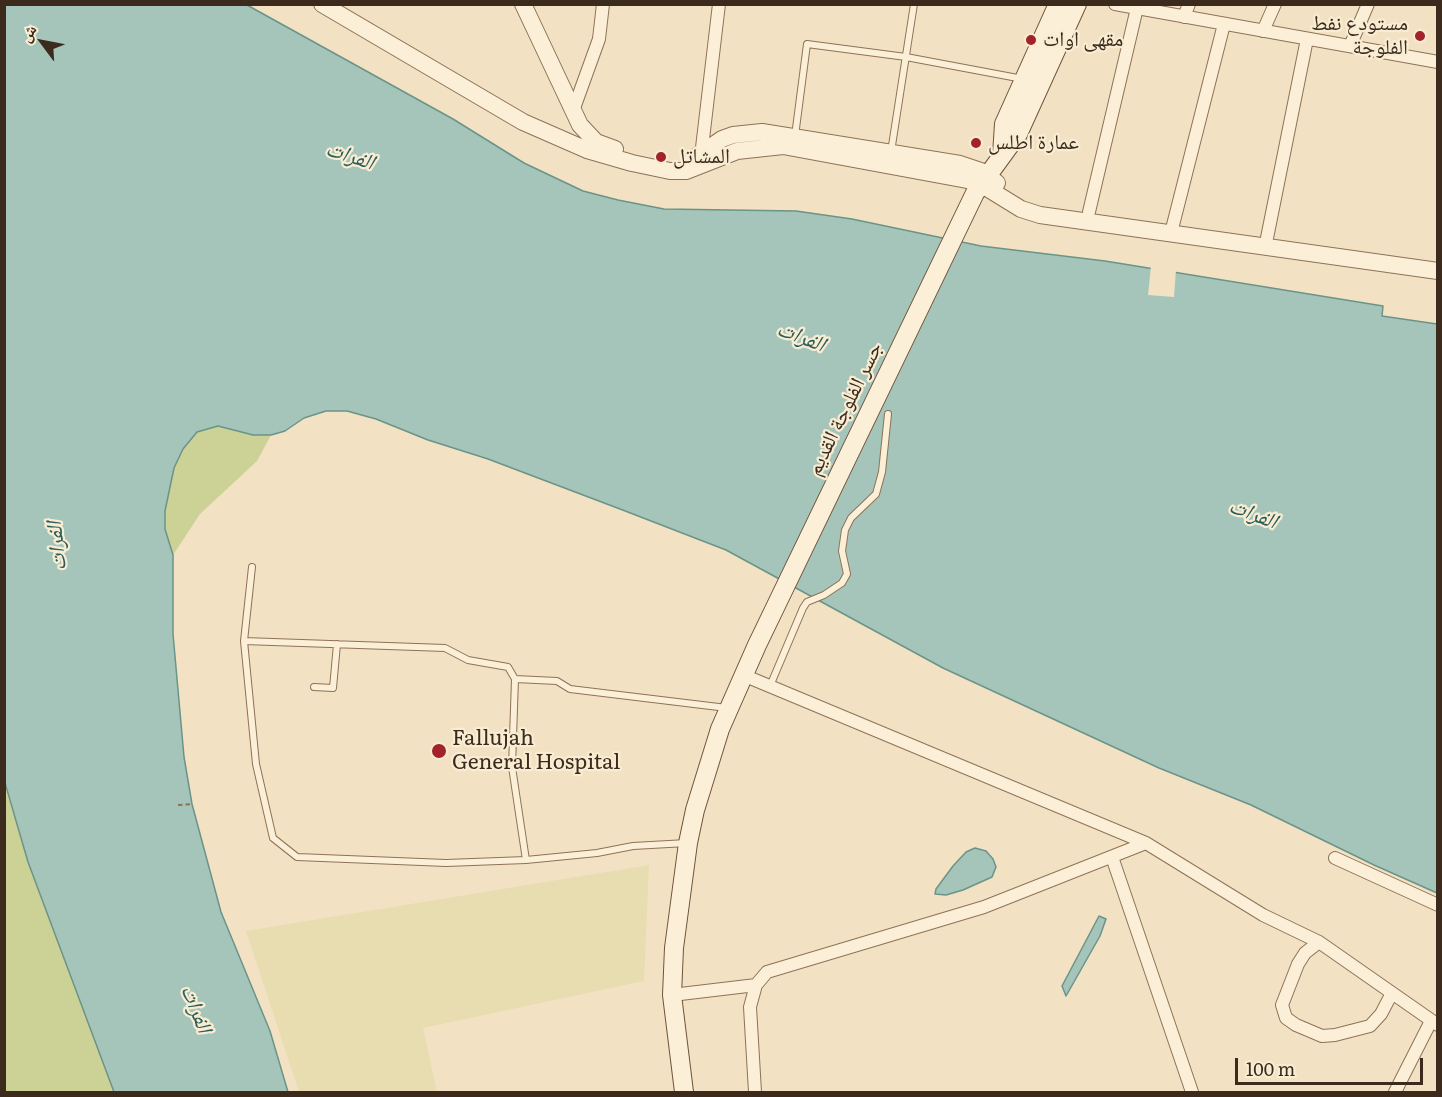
<!DOCTYPE html>
<meta charset="utf-8">
<style>
body{margin:0}
#map{position:relative;width:1442px;height:1097px;overflow:hidden;background:#f2e2c3;font-family:Literata,"Noto Naskh Arabic",serif}
canvas{display:block}
.frame{position:absolute;inset:0;border:6px solid #3c2b1d;pointer-events:none}
.north{position:absolute;left:12px;top:12px;width:60px;height:60px;-webkit-text-stroke:4px #f8ecd3;paint-order:stroke;rotate:302deg;font-size:16px;font-weight:700;line-height:24px;text-align:center;color:#3c2b1d}
.north::after{content:'';display:block;margin:auto;width:21px;height:27px;background:#3c2b1d;clip-path:polygon(50% 0,100% 100%,50% 72%,0 100%)}
.scale{position:absolute;left:1235px;top:1058px;width:188px;height:27px;box-sizing:border-box;border:3px solid #3c2b1d;border-top:0;padding-left:8px;font-size:18px;line-height:21px;white-space:nowrap;color:#3c2b1d;-webkit-text-stroke:4px #f8ecd3;paint-order:stroke}
</style>
<div id="map">
<canvas width="1442" height="1097"></canvas>
<div class="frame"></div>
<div class="north">ش</div>
<div class="scale">100 m</div>
</div>
<script>
const context = document.querySelector('canvas').getContext('2d');
context.lineJoin = 'round';
function fillPath(path, color) {
  context.fillStyle = color;
  context.fill(path, 'evenodd');
}
function shape(rows) {
  const path = new Path2D();
  for (const r of rows) {
    path.moveTo(r[0], r[1]);
    for (let i = 2; i < r.length; i += 2) path.lineTo(r[i], r[i + 1]);
  }
  return path;
}
function trace(path, color, width, dash) {
  context.strokeStyle = color;
  context.lineWidth = width;
  context.lineCap = dash ? 'butt' : 'round';
  context.setLineDash(dash || []);
  context.stroke(path);
}
function write(font, color, halo, rows, align = 'center') {
  context.font = font + ' Literata,"Noto Naskh Arabic",serif';
  context.lineWidth = 4.5;
  context.setLineDash([]);
  context.textBaseline = 'middle';
  context.strokeStyle = halo;
  context.fillStyle = color;
  for (const [text, x, y, turn = 0] of rows) {
    context.save();
    context.translate(x, y);
    context.rotate((+turn || 0) * Math.PI / 180);
    context.textAlign = isNaN(turn) ? turn : align;
    if (halo) context.strokeText(text, 0, 0);
    context.fillText(text, 0, 0);
    context.restore();
  }
}
fillPath(shape([
 [649,865,644,981,423,1028,437,1092,299,1092,246,931]
]), '#e8ddb0');
fillPath(shape([
 [218,426,253,435,271,435,257,461,200,514,173,555,165,529,165,511,174,468,183,449,197,432],
 [4,783,28,862,114,1092,5,1092]
]), '#ccd196');
const water = shape([
 [4,5,247,5,453,119,524,163,583,191,618,200,664,209,796,211,852,219,981,246,1105,261,1383,306,1382,316,1437,324,1437,893,1374,865,1251,805,1159,768,943,668,726,550,620,509,488,459,428,440,376,419,347,411,326,411,304,418,285,431,271,435,253,435,218,426,197,432,183,449,174,468,165,511,165,529,173,555,173,634,184,757,192,804,221,912,270,1031,288,1092,114,1092,28,862,5,783,4,5],
 [975,848,986,851,993,859,996,867,992,877,963,890,946,895,935,894,936,889,953,866,966,852,975,848],
 [1099,916,1106,919,1100,936,1066,996,1062,986,1099,916]
]);
fillPath(water, '#a5c4ba');
trace(water, '#6b9488', 1.5);
fillPath(shape([
 [1151,266,1176,270,1174,297,1148,295]
]), '#f2e2c3');
const service = shape([
 [795,136,807,44,906,57,1023,79],
 [891,152,914,4],
 [252,567,244,641,256,764,273,838,297,857,446,863,526,860,597,853,633,846,687,843],
 [244,641,445,648,468,660,508,667,515,679,512,767,526,860],
 [515,679,557,681,570,689,727,708],
 [770,686,803,608,807,602,824,595,842,583,847,574,842,551,845,530,851,518,876,494,882,472,888,414],
 [314,687,333,688,337,644]
]);
const minor = shape([
 [1115,4,1438,62],
 [1184,17,1189,4],
 [1263,31,1275,4],
 [1350,46,1368,4],
 [573,111,599,39,603,4],
 [701,156,719,4],
 [1089,212,1137,8],
 [1173,225,1224,24],
 [1267,238,1307,39],
 [743,675,1146,843,1263,915,1319,942,1438,1025],
 [1112,857,1192,1092],
 [1335,858,1438,905],
 [1319,942,1305,953,1298,964,1282,1005,1286,1018,1296,1025,1322,1036,1335,1035,1370,1026,1381,1014,1392,993],
 [672,995,756,985],
 [755,1092,750,1007,756,985,767,972,984,907,1146,843],
 [1395,1092,1431,1021]
]);
const tertiary = shape([
 [322,4,523,122,587,150,632,163,670,171,686,171,737,151,783,146,967,180,982,185,1021,209,1040,215,1438,271],
 [523,4,580,125,596,142,615,149],
 [693,159,722,139,733,135,762,132,960,164,981,171,997,183]
]);
const secondary = shape([
 [1002,155,1004,124,1058,4],
 [684,1092,672,995,674,948,688,843,695,810,720,729,757,645,975,193,1018,134,1077,4]
]);
trace(service, '#8e7258', 8);
trace(minor, '#8e7258', 14);
trace(tertiary, '#8e7258', 18);
trace(secondary, '#70533b', 20);
trace(shape([
 [178,805,192,804]
]), '#8e7258', 2, [4.5, 3]);
trace(service, '#fbefd7', 6);
trace(minor, '#fbefd7', 12);
trace(tertiary, '#fbefd7', 16);
trace(secondary, '#fbefd7', 18);
for (const [x, y, r, color] of [
 [1420,36,6,"#a22329"],
 [1031,40,6,"#a22329"],
 [976,143,6,"#a22329"],
 [661,157,6,"#a22329"],
 [439,751,8,"#a22329"]
]) {
  const dot = new Path2D();
  dot.arc(x, y, r, 0, 2 * Math.PI);
  context.fillStyle = color;
  context.fill(dot);
  trace(dot, '#f8ecd3', 2);
}
write('21px', '#3c2b1d', '#f8ecd3', [
 ["مستودع نفط",1408,24,"right"],
 ["الفلوجة",1408,48,"right"],
 ["مقهى اوات",1043,40],
 ["عمارة اطلس",988,143],
 ["المشاتل",673,157],
 ["Fallujah",452,739],
 ["General Hospital",452,763]
], 'left');
write('21px', '#3c2b1d', '#f8ecd3', [
 ["جسر الفلوجة القديم",845,409,-64]
]);
write('italic 22px', '#2b5d58', '#f8ecd3', [
 ["الفرات",350,156,18],
 ["الفرات",801,337,21],
 ["الفرات",1253,514,21],
 ["الفرات",57,546,-96],
 ["الفرات",196,1009,68]
]);
</script>
